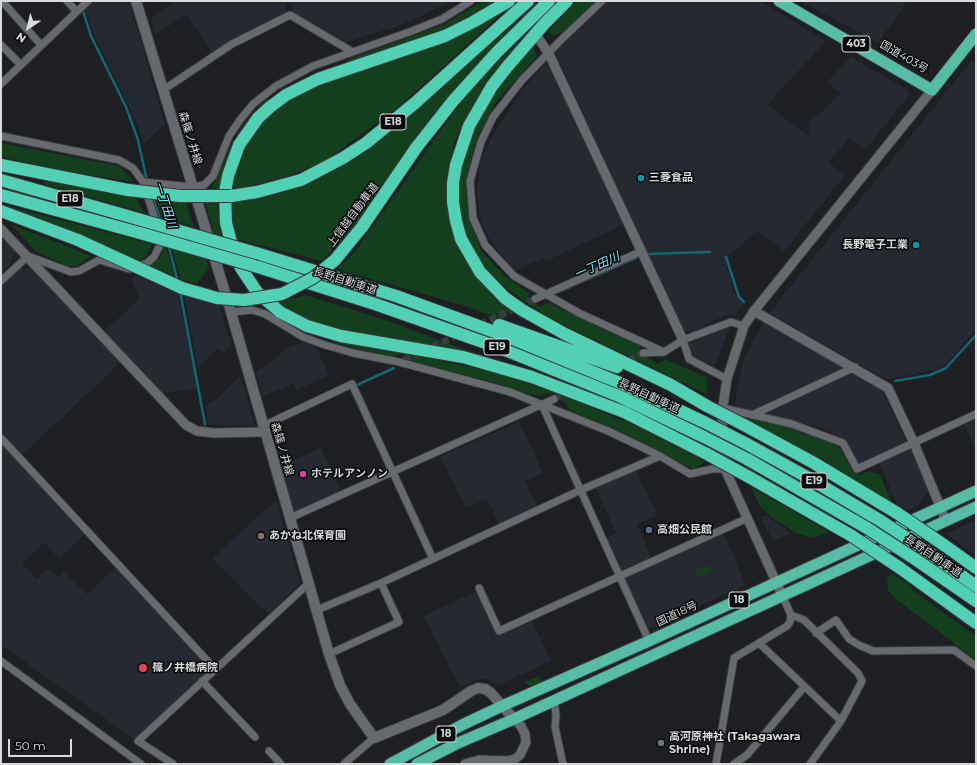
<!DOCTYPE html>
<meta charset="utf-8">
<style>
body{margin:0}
#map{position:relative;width:977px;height:765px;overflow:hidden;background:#1d1f23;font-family:Montserrat,sans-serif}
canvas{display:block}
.frame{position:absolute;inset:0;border:2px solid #d8dadc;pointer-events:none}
.north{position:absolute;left:8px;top:8px;width:40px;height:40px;-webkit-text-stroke:3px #08090b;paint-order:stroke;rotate:215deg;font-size:11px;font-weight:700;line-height:16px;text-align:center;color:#d8dadc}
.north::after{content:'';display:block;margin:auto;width:14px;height:18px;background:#d8dadc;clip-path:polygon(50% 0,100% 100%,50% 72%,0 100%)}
.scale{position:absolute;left:8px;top:739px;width:64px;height:18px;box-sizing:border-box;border:2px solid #d8dadc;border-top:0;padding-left:5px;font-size:12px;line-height:14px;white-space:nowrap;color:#d8dadc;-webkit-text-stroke:3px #08090b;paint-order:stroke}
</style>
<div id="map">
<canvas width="977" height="765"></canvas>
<div class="frame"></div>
<div class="north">N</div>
<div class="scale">50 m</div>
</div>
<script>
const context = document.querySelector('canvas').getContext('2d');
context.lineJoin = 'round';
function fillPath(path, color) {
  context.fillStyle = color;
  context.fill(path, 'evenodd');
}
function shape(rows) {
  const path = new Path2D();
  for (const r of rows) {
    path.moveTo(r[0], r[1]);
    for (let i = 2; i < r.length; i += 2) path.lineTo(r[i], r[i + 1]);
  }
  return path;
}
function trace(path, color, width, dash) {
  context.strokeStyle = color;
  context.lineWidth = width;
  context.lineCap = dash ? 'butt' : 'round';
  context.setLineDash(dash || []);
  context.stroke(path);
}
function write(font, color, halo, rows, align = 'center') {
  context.font = font + ' Montserrat,"Noto Sans JP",sans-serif';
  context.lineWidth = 3;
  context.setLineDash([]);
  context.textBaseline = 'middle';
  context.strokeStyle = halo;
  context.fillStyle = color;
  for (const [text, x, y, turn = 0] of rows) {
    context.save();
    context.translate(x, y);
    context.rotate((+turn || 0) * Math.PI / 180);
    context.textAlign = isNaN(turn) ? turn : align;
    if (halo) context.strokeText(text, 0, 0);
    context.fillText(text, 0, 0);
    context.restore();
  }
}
fillPath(shape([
 [94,1,129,1,165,124,144,144,137,124,91,28,86,9],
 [172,1,285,1,287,12,211,52,197,28,195,29,186,15,156,34,151,18,173,4],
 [291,1,453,1,401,25,346,42,293,12],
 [606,1,760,1,826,41,767,105,811,138,808,121,823,111,841,93,827,82,851,57,908,90,909,95,865,150,849,137,829,163,845,175,784,251,757,231,725,259,734,292,744,304,734,316,728,314,689,333,682,329,556,54,566,39],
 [800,1,907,1,878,43],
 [971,61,976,64,976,330,946,364,938,369,887,380,769,313],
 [549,64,624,224,546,261,543,258,514,272,490,240,483,227,477,196,480,161,494,133,522,90,544,65],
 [1,236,15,251,10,264,1,274],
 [32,268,121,362,18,459,86,533,59,559,44,542,22,563,37,579,49,568,59,578,64,572,87,594,116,567,206,664,208,672,134,739,1,645,1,285,18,270],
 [137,275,178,293,197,388,162,393,105,331,139,299,131,279],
 [184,295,219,305,231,346,224,353,218,348,198,369],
 [764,323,881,389,906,442,859,464,847,442,823,428,766,414,734,408,742,364,754,339],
 [729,328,715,367,692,358,687,344],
 [304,342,316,347,329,375,297,390,293,383,263,397,256,372,288,348],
 [240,375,255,426,208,425,206,405,216,400],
 [976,418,976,451,964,424],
 [519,422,543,473,525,481,538,509,500,526,487,499,465,508,441,456],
 [321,448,342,491,295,513,291,510,278,467],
 [911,448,928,491,919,505,909,510,897,505,879,462],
 [636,470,657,515,637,524,652,558,621,573,606,538,616,533,595,487],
 [276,500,300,583,268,614,213,558],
 [767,516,791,533,773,542,761,517],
 [976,520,976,556,946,534],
 [722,531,746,585,648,629,644,626,624,578],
 [477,591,498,634,532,620,551,661,498,685,486,679,479,679,460,687,424,616]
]), '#242932');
fillPath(shape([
 [483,1,496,1,492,5,434,34,346,63,347,60,443,25],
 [577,1,597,1,563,32,553,35,548,32],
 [531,6,469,74,426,127,355,227,324,259,321,261,236,239,229,202,268,196,312,181,357,156,421,106],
 [508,8,395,110,325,161,291,175,248,187,230,188,245,143,263,120,285,102,320,84,412,54,479,25],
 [517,43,519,44,476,100,460,129,454,144,446,181,451,226,458,245,474,272,511,306,504,320,458,304,337,269,354,253,470,90],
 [533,47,537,56,496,102,478,136,465,181,468,212,481,251,507,278,529,293,529,298,540,307,548,303,639,345,645,356,658,364,665,359,706,377,708,395,548,317,506,288,487,269,469,243,462,225,459,208,458,193,463,158,470,136,481,115,497,89],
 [266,99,268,100,244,127,232,147,227,160,220,188,211,189,231,144,249,117],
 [1,143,119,166,134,182,63,171,1,157],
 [45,180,135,197,145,213,44,184],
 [156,199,186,201,194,227,162,218],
 [205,202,217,202,221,235,214,233],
 [7,206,152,244,149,251,141,261,6,209],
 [11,224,91,256,77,266,68,266,37,252],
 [164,247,166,248,175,276,149,266,160,258],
 [172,249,206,259,209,268,197,284,181,279],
 [306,295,391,322,481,356,403,340,331,328,290,312,278,303],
 [332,342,371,346,502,374,574,400,640,428,705,462,693,469,608,426,569,410,566,403,552,393,536,396,500,384,416,363,403,354,390,357],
 [742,417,797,429,802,434,818,436,840,448,848,464,860,475,869,471,880,475,892,503,825,461],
 [751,487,829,532,814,538,795,533,770,516,760,506],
 [709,565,712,572,698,577,695,571],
 [891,573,911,586,912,590,976,636,976,660,896,599,888,590,887,580],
 [539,676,542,683,532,687,524,682]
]), '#143f1c');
trace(shape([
 [80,1,91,36,126,107,138,140,147,181],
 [153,197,161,222],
 [168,244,178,282],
 [648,254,710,252],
 [726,257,739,297,744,302],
 [563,290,638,257],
 [180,291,205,424],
 [895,381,930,375,946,368,976,335],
 [357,385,394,368]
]), '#156671', 2.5);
trace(shape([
 [404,360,535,299],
 [554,399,643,353]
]), '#393b3f', 7, [7, 3.5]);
trace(shape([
 [515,1,539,38]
]), '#393b3f', 9, [9, 4.5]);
const minor = shape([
 [2,1,41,45],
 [67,1,76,11],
 [602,1,563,38,522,80,493,117,481,142,470,181,473,218,485,245,514,276,579,313,664,352],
 [1,45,21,65],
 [1,84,88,1],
 [163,90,232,44,290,15,351,51],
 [1,136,119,160,133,168,143,182,192,187,204,185,213,176,229,136,240,120,253,104,276,86,313,66,412,31,442,19,471,1],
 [146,191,157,226],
 [1,281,28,256,71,272,79,271,99,260,129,269,147,263,154,257,161,243,159,236],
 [535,299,642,251],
 [231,312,252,310,265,314,303,337,325,345,353,353,399,362,510,392,608,431,660,456,690,474,712,469,725,469],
 [683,340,731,322,744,326],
 [643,353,664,352,683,340,689,359,727,379],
 [542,405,649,641],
 [723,408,792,424,843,443,857,469,976,414],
 [752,415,855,367],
 [263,426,352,384,433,559],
 [1,438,215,669],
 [290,518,554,399],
 [479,588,499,631,748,518],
 [317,610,381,583,583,489,660,456],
 [791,615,804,620,858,673,862,681,841,721],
 [816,633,836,620,849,639,859,645,873,651,954,650,976,666],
 [759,643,841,721,810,764],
 [329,654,399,622,381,583],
 [1,661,141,764],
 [202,681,255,737],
 [554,700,556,715,555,727,563,764],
 [269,751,281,764],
 [173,764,138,741,309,583],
 [344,764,374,738],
 [716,764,734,658,787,626,790,622,791,615,782,595],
 [734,764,747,755,804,687]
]);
const tertiary = shape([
 [539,39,549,54,683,340],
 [1,229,186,425,197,431,213,433,264,432],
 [754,311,888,388,914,443,946,521],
 [782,595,725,469,723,455,722,412,727,379,744,326,754,311,932,90],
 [465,764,479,760,507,761,515,759,520,755,526,742,525,734,521,726,514,719]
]);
const secondary = shape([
 [136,1,231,312,329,654,340,685,350,704,374,738,443,710,471,691,478,688,485,689,491,693,514,719]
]);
const trunk = shape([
 [779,1,932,90,976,34],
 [390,764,462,725,502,706,649,641,976,491],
 [417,764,456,744,514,719,976,507]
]);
const motorway = shape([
 [509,1,473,22,445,36,318,79,286,95,270,107,258,118,239,145,228,176,225,192,226,223,234,253,241,268,257,292,280,312,307,326,341,336,463,357,532,377,624,412,707,454],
 [567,1,544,24,507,67,492,86,469,126,456,165,453,183,453,202,456,221,461,239,480,272,505,298,522,310,565,334,671,385,707,406],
 [1,165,128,190],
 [1,180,138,219],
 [1,195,140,233],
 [231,196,257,192,301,180,343,158,366,143,415,103,528,1],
 [1,211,78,240],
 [362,227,416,148,453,101,497,52,549,1],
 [256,253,396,296,503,335,625,385,704,422],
 [258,267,375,304,500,348,621,397,704,437],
 [499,325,617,367],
 [744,425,814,463,897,513],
 [745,443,807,477,881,521],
 [747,459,867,528],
 [749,477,852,536],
 [944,545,976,568],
 [928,552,976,586],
 [915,559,976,601],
 [900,568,976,623]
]);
trace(minor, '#3a3b3f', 9);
trace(tertiary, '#3a3b3f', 11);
trace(secondary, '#3a3b3f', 12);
trace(trunk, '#3a3b3f', 13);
trace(motorway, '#3a3b3f', 14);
trace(minor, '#66696d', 7);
trace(tertiary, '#66696d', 9);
trace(secondary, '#66696d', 10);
trace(trunk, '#56bca6', 11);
trace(motorway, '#52d0b4', 12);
const motorwayBridge = shape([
 [128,190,180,196,231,196],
 [138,219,256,253],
 [140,233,258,267],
 [78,240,182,288,217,298,244,300,282,294,313,278,335,260,362,227],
 [707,406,744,425],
 [704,422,745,443],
 [704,437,747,459],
 [707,454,749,477],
 [897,513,944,545],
 [881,521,928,552],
 [867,528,915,559],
 [852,536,900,568]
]);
trace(motorwayBridge, '#3a3b3f', 14, []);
trace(motorwayBridge, '#52d0b4', 12);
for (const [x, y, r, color] of [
 [641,178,4,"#0f9aa8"],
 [916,245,4,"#0f9aa8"],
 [303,474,4,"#d1479c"],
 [649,530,4,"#5c6f8a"],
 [261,536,4,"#8d6e63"],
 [143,668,5,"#e0444e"],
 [661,743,4,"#6b7280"]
]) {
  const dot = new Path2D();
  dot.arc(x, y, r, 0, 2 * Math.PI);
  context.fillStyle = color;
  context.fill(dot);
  trace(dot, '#08090b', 1.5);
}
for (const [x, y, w] of [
 [856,44,28],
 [393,122,26],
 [70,199,26],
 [497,347,26],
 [814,481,26],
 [739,600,20],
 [446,734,20]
]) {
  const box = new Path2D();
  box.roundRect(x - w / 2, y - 8, w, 16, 3);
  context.fillStyle = '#08090b';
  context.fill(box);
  trace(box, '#d8dadc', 1);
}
write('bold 10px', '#d8dadc', null, [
 ["403",856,44],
 ["E18",393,122],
 ["E18",70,199],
 ["E19",497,347],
 ["E19",814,481],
 ["18",739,600],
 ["18",446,734]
]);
write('11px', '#d8dadc', '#08090b', [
 ["国道403号",904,57,30],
 ["森篠ノ井線",190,138,73],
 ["上信越自動車道",353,215,-53],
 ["長野自動車道",345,281,18],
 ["長野自動車道",649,396,25],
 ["森篠ノ井線",282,449,74],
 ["長野自動車道",933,556,34],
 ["国道18号",677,614,-25]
]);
write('bold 11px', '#d8dadc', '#08090b', [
 ["三菱食品",649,178],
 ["長野電子工業",908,245,"right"],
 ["ホテルアンノン",311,474],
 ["高畑公民館",657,530],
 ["あかね北保育園",269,536],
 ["篠ノ井橋病院",152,668],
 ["高河原神社 (Takagawara",669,737],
 ["Shrine)",669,750]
], 'left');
write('italic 12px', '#82e9f9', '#08090b', [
 ["一丁田川",165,205,72],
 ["一丁田川",597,266,-24]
]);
</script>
